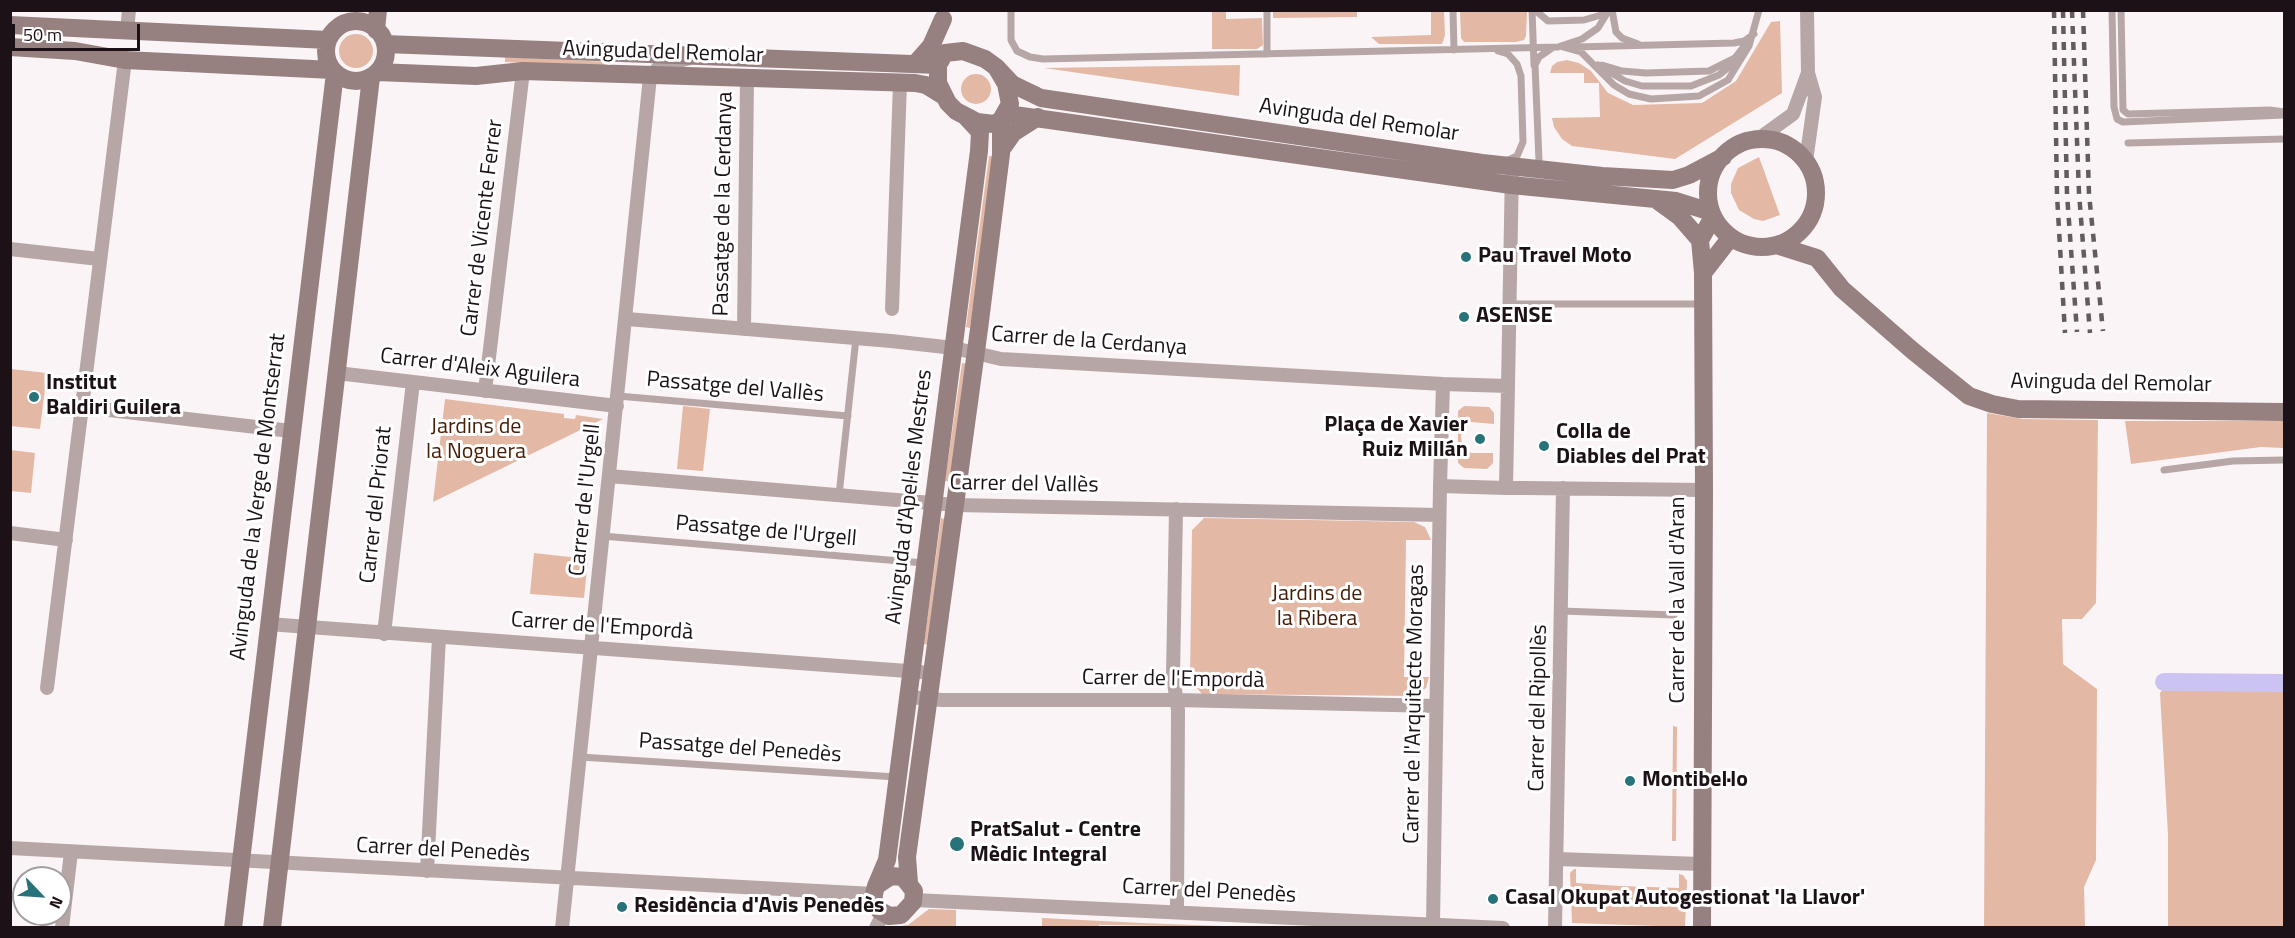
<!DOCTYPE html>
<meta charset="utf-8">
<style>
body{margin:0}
#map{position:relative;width:2295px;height:938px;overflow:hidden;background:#fbf4f7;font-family:"Titillium Web",sans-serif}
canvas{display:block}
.frame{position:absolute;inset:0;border:12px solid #1c1116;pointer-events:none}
.north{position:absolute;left:12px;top:866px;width:60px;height:60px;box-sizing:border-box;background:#fff;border:2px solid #a4a0a2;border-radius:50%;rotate:115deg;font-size:16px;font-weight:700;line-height:24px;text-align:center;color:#1c1116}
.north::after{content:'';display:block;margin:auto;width:21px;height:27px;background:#28727a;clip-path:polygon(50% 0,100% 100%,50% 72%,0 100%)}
.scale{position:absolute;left:12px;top:24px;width:128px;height:27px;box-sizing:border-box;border:3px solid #1c1116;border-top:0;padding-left:8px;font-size:18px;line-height:21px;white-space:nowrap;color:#1c1116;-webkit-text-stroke:4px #fff;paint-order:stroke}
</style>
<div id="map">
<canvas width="2295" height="938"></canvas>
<div class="frame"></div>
<div class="north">N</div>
<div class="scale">50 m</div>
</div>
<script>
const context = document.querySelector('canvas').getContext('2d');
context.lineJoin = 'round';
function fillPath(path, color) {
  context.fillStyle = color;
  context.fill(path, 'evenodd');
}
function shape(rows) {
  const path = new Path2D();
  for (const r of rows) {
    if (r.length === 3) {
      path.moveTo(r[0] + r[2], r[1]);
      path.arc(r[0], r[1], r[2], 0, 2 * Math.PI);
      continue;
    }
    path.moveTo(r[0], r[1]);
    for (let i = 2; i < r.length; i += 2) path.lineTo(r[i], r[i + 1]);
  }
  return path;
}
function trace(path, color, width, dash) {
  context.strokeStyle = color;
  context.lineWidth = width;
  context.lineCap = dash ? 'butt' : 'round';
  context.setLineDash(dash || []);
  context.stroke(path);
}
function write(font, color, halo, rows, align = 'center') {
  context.font = font + ' "Titillium Web",sans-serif';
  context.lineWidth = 6;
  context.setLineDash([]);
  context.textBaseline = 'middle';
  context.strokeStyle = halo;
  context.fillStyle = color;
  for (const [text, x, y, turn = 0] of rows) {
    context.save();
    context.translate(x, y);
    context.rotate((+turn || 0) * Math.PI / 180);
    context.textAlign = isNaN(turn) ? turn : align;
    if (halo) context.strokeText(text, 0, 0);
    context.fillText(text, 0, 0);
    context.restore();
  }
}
fillPath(shape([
 [1212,11,1226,11,1226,19,1262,18,1263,45,1257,49,1212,49],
 [1273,11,1357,11,1357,17,1273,18],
 [1431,11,1444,11,1445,35,1442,44,1379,44,1371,37,1431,35],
 [1460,11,1527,11,1526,36,1524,40,1516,42,1464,42,1461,38],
 [1780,21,1782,93,1675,159,1572,146,1562,139,1554,127,1552,118,1600,117,1599,83,1584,83,1584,73,1550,73,1552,66,1557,62,1567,60,1579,63,1591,71,1608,93,1633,105,1702,103,1736,81,1771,22],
 [356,51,17],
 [505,57,608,62,607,67,505,62],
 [1240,65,1239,96,1044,68],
 [976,89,15],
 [989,156,994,157,970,328,966,327],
 [1759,157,1780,215,1763,221,1754,219,1739,210,1731,193,1731,184,1738,168],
 [962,363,967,364,951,482,945,481],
 [11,369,47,373,40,429,11,426],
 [445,399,564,414,564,418,575,419,576,415,603,419,433,502],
 [683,406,710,409,703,471,677,469],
 [1464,406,1489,407,1494,413,1494,424,1471,422,1462,431,1461,437,1462,444,1471,453,1493,453,1493,463,1487,469,1464,468,1458,463,1458,411],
 [1987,413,2023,419,2098,420,2096,603,2082,619,2062,619,2063,664,2097,689,2096,860,2084,887,2085,927,1984,928],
 [2125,421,2284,421,2284,448,2261,447,2131,464],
 [11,450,35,453,31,493,11,491],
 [941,518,945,519,929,645,924,644],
 [1204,518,1414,522,1425,527,1431,540,1406,540,1404,677,1429,677,1426,688,1415,696,1202,694,1190,680,1192,530],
 [534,553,588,559,584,598,530,594],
 [2165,686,2284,687,2284,927,2168,927,2168,835,2160,693],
 [1673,726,1677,727,1676,841,1672,841],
 [1574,869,1576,869,1576,883,1620,886,1679,888,1679,874,1683,875,1687,881,1685,927,1572,923,1570,873],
 [929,909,956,910,956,927,894,927,908,925],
 [1042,918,1142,923,1250,927,1099,925,1099,928,1042,927]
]), '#e3b8a5');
trace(shape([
 [2164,682,2284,683]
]), '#cbc4f2', 18);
trace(shape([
 [1011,10,1011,40,1017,51,1030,57,1043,59,1558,47,1582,39,1598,28,1609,10],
 [1267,10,1267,54],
 [1453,10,1454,50],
 [1532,10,1534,65],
 [1535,10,1548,21,1584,20,1601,15,1605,10],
 [1612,10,1616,32,1622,38,1638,44],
 [2112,10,2114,107,2117,119,2123,122,2284,115],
 [2121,10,2123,110,2128,114,2270,110,2284,112],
 [1563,47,1581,52,1614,85,1629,94,1651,99,1699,96,1728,80,1749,46,1759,10],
 [1575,47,1734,43,1744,41,1754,34],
 [1498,51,1508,54,1517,64,1521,76,1523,142,1517,156,1506,161],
 [1598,65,1625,81,1642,86,1691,86,1719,75,1736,61],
 [1602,65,1622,71,1646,73,1709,71,1735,58,1749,40],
 [2128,143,2284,139],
 [1542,166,1539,161,1535,65,1539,57,1552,48],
 [1510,304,1701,304],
 [618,396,848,416],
 [2164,470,2233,461,2284,460],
 [839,495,856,338],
 [602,536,924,563],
 [1561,611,1674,615],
 [580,757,896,777]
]), '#b7a6a6', 7);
trace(shape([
 [127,31,129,10],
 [1757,140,1793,114,1808,73],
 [1806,161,1815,97,1808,73,1807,10],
 [10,249,99,259],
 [892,309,900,83],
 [627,319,891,341,954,348,1001,359,1443,384],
 [744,329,747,80],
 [337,373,617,406],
 [1508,386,1512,167],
 [485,391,523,71],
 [83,407,291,431],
 [609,476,956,505,1439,515],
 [1506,488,1508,386,1443,384,1440,486,1506,488,1524,488,1704,490],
 [1176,509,1173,676,1178,710,1177,911],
 [10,533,66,540],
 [268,624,921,672],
 [384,634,413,382],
 [47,688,125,60],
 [909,697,942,700,1176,700,1436,706],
 [10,848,874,894],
 [1557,859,1701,864],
 [427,871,439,637],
 [914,900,1503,928],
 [1433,924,1440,486],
 [62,928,71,852],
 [562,928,650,77,660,66,690,58],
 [876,928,883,914],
 [1555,928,1563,488]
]), '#b7a6a6', 14);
trace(shape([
 [356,51,30],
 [10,25,328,40],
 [376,30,378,10],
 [385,44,938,65],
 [10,47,75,51,125,60,333,70],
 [916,63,931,46,943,19],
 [996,67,1006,84,1010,104,1001,120,994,124,977,122,956,111,948,103,938,83,938,65,945,53,963,51,985,59,996,67,1012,84,1041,98,1482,163,1602,176,1673,180,1689,175,1723,157],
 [377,72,476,76,523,71,915,83,926,85,944,96],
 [1007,114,1511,185,1676,201,1711,212],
 [1762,193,54],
 [1001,150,1013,133,1038,117],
 [1658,201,1680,217,1700,240],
 [1776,245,1817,258,1842,289,1913,351,1969,396,1992,404,2018,409,2284,412],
 [1703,273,1731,237],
 [909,883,907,857,979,329,1001,154,1001,120],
 [876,886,891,876,903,877,914,891,913,902,901,915,889,916,879,910,873,898,876,886,887,860,889,845,979,151,980,132,967,118],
 [233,928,335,73],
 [272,928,371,77],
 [1702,928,1704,490,1703,273,1700,240,1713,217]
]), '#978080', 18);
trace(shape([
 [2054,10,2057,195,2065,333],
 [2063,10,2067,194,2077,332],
 [2072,10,2079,193,2090,333],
 [2083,10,2089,194,2103,331]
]), '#655b5f', 4.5, [8, 8]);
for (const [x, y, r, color] of [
 [1466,257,6,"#28727a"],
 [1464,317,6,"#28727a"],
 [34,397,6,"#28727a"],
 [1480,439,6,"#28727a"],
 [1544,446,6,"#28727a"],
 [1630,781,6,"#28727a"],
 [957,844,8,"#28727a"],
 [1493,899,6,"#28727a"],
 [622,907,6,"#28727a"]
]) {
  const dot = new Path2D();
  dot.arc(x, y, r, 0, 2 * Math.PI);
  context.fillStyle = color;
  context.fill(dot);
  trace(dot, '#fff', 2);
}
write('22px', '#1c1116', '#fff', [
 ["Avinguda del Remolar",663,53,2],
 ["Avinguda del Remolar",1359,121,8],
 ["Passatge de la Cerdanya",724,204,-89],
 ["Carrer de Vicente Ferrer",483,228,-83],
 ["Carrer de la Cerdanya",1089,342,4],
 ["Carrer d'Aleix Aguilera",480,369,7],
 ["Avinguda del Remolar",2111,384,1],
 ["Passatge del Vallès",735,388,5],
 ["Carrer del Vallès",1024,485,1],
 ["Avinguda de la Verge de Montserrat",259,497,-83],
 ["Avinguda d'Apel·les Mestres",910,497,-83],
 ["Carrer de l'Urgell",586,500,-84],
 ["Carrer del Priorat",377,505,-84],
 ["Passatge de l'Urgell",766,532,5],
 ["Carrer de la Vall d'Aran",1679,600,-90],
 ["Carrer de l'Empordà",602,627,4],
 ["Carrer de l'Empordà",1173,680,1],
 ["Carrer de l'Arquitecte Moragas",1415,704,-89],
 ["Carrer del Ripollès",1539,708,-89],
 ["Passatge del Penedès",740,749,4],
 ["Carrer del Penedès",443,851,3],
 ["Carrer del Penedès",1209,892,3]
]);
write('bold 22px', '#1c1116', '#fff', [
 ["Pau Travel Moto",1478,257],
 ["ASENSE",1476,317],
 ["Institut",46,384],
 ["Baldiri Guilera",46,409],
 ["Plaça de Xavier",1468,426,"right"],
 ["Ruiz Millán",1468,451,"right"],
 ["Colla de",1556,433],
 ["Diables del Prat",1556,458],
 ["Montibel·lo",1642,781],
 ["PratSalut - Centre",970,831],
 ["Mèdic Integral",970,856],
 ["Casal Okupat Autogestionat 'la Llavor'",1505,899],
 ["Residència d'Avis Penedès",634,907]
], 'left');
write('22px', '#471c04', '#fff', [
 ["Jardins de",476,428],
 ["la Noguera",476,453],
 ["Jardins de",1317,595],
 ["la Ribera",1317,620]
]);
</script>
